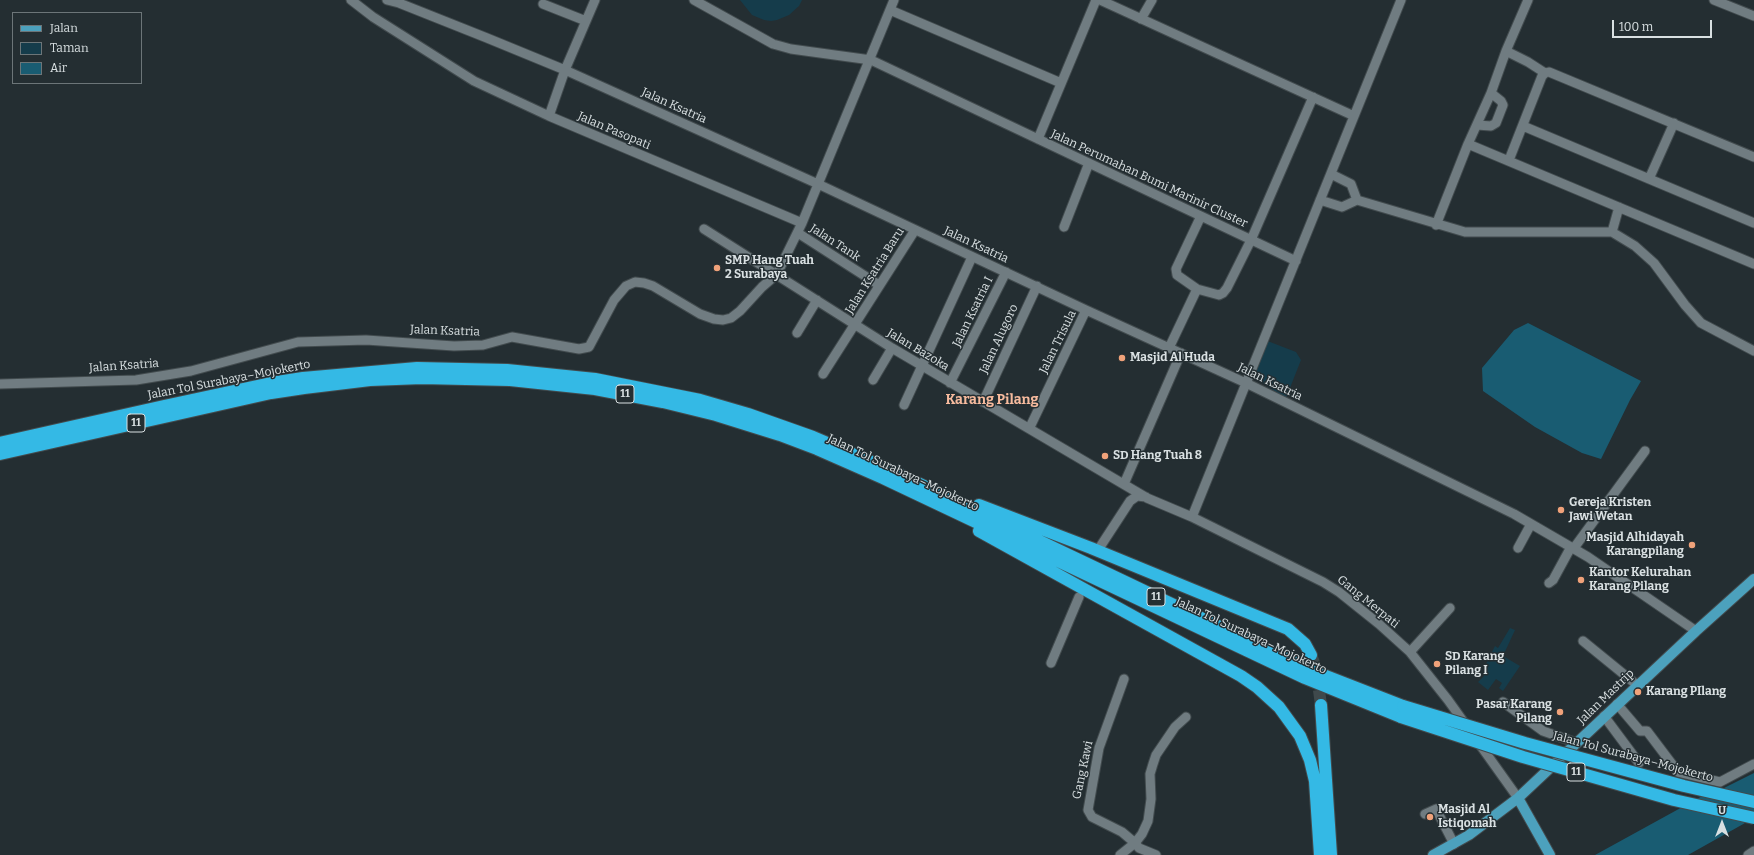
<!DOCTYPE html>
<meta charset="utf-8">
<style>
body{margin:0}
#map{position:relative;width:1754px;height:855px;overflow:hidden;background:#242e32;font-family:Bitter,serif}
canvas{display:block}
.legend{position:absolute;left:12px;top:12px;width:130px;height:72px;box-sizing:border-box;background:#242e32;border:1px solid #6c7578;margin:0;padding:5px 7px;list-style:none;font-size:12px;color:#d9e0e2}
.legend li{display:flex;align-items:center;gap:8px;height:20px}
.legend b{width:20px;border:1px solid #6c7578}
.north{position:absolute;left:1702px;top:803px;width:40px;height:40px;-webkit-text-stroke:3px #242e32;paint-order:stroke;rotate:0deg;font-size:11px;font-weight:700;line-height:16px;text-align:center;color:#d9e0e2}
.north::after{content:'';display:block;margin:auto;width:14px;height:18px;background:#d9e0e2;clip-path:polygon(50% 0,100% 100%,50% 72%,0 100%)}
.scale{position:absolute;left:1612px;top:20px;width:100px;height:18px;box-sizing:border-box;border:2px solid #d9e0e2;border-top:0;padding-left:5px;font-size:12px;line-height:14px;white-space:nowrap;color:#d9e0e2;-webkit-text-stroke:3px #242e32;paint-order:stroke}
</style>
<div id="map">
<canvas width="1754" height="855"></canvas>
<ul class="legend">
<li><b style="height:5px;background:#4ca1bd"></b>Jalan</li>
<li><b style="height:11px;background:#153c4b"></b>Taman</li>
<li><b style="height:11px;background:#195c72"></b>Air</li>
</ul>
<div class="north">U</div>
<div class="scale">100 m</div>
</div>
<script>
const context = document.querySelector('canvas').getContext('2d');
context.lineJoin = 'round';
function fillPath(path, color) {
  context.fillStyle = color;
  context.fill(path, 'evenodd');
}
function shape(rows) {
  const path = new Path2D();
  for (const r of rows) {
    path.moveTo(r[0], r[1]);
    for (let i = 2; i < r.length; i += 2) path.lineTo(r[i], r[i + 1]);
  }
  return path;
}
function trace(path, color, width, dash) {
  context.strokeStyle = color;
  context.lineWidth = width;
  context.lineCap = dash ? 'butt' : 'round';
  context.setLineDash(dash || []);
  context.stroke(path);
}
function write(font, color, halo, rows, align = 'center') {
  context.font = font + ' Bitter,serif';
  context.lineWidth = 3;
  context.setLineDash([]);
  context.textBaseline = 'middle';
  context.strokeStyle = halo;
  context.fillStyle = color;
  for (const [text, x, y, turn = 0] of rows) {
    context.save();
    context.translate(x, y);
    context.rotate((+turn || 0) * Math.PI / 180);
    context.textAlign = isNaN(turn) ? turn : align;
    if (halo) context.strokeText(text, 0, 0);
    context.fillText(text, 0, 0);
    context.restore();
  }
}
fillPath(shape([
 [740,0,802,0,799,6,789,15,777,20,771,21,764,20,752,15],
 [1265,340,1296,352,1301,360,1286,398,1253,377],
 [1510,628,1515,630,1503,656,1520,666,1503,691,1499,688,1502,683,1496,679,1488,690,1478,682,1484,676,1483,675,1487,670,1485,666,1495,646,1498,648]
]), '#153c4b');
fillPath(shape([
 [1528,323,1641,381,1630,400,1601,459,1582,453,1535,427,1483,391,1482,368,1514,330],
 [1754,773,1754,818,1688,855,1595,855,1706,794,1722,789]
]), '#195c72');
trace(shape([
 [1080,594,1100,547]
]), '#3f494c', 9, [9, 4.5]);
trace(shape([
 [1311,655,1316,668,1321,705]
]), '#3f494c', 12, [12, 6]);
const minor = shape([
 [351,0,373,17,474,81,549,116,802,223],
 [387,0,399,3,487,38,565,70,818,184,1086,310,1246,383,1514,514,1588,557,1696,631],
 [694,0,773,44,791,49,871,60,1296,261],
 [1100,0,1354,116],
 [1714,0,1754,16],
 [543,4,586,21],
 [890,10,1061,83],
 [1141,19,1152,0],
 [1506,51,1528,62,1545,73],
 [1545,73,1549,72,1754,157],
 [549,116,565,70,595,0],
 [1477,125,1491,126,1496,123,1503,105,1501,101,1491,93],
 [1523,126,1754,223],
 [1038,139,1096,0],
 [1468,144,1754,264],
 [1509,160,1542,76,1545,73],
 [1331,174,1351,184,1357,200],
 [1649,179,1674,123],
 [1320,200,1342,207,1357,200,1465,232,1612,232,1635,246,1654,263,1685,305,1701,323,1754,351],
 [1201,216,1176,269,1177,275,1197,289,1219,295,1223,293,1227,288,1251,240,1313,97],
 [1436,225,1468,144,1491,93,1506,51,1528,0],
 [1064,227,1089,163],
 [704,229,892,348,1147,498,1192,517,1323,582,1339,592,1379,624,1410,652,1448,700,1518,798],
 [1612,232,1619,207],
 [798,233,879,285],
 [797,333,817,300],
 [1169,348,1197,289],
 [823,374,915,230],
 [873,380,892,348],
 [950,383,1006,272],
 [0,384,136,380,191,371,298,342,366,340,454,346,483,345,512,337,579,349,589,347,614,300,626,286,635,282,644,283,653,286,700,314,714,319,723,320,731,318,740,311,762,287,777,274,802,223,894,0],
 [983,402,1037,286],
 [904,405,972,257],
 [1030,427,1086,310],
 [1124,484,1181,353],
 [1192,517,1401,0],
 [1100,547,1130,501,1137,496,1146,497],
 [1518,548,1531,524],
 [1574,548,1645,451],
 [1549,583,1553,580,1571,547],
 [1583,641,1637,685],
 [1410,652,1450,608],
 [1051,663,1079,597],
 [1124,679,1099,748,1088,810,1092,817,1122,832,1135,843,1139,848,1156,855],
 [1503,702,1543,731,1577,743],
 [1617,704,1640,731,1647,731,1678,772,1720,782,1754,764],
 [1604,716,1639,763],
 [1425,814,1436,809,1454,844],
 [1120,855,1135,843,1142,834,1148,821,1151,799,1150,774,1153,764,1156,755,1175,727,1186,717],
 [1748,855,1754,851]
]);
const major = shape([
 [1518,798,1550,855],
 [1433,855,1469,835,1518,798,1696,631,1754,579]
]);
const highway = shape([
 [0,443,164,406,271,383,303,378,417,368,507,370,595,379,700,400,748,414,813,437,886,468,1308,669,1403,706],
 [0,454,271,393,304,388,370,380,422,378,510,380,595,389,663,402,716,415,780,435,817,449,883,478,1305,678,1401,717],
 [979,505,1091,548,1288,629,1305,644,1311,655],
 [979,531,1241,676,1257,687,1279,707,1300,736,1310,760,1315,781,1320,855],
 [1321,705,1331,855]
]);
trace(minor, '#424b4e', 11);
trace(major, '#424b4e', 12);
trace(highway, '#424b4e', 14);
trace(minor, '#707c81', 9);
trace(major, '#4ca1bd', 10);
trace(highway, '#34b9e5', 12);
const highwayBridge = shape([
 [1403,706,1525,743,1684,786,1754,802],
 [1401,717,1523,757,1674,800,1754,818]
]);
trace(highwayBridge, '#424b4e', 14, []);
trace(highwayBridge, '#34b9e5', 12);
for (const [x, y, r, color] of [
 [717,268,4,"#f0a27a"],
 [1122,358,4,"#f0a27a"],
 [1105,456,4,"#f0a27a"],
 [1561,510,4,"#f0a27a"],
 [1692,545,4,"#f0a27a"],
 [1581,580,4,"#f0a27a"],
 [1437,664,4,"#f0a27a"],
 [1638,692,4,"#f0a27a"],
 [1560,712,4,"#f0a27a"],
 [1430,817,4,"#f0a27a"]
]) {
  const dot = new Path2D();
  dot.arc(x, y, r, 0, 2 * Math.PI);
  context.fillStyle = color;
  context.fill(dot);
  trace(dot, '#242e32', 1.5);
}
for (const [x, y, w] of [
 [625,394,18],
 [136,423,18],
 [1156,597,18],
 [1576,772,18]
]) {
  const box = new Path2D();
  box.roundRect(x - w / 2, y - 9, w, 18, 3);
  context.fillStyle = '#242e32';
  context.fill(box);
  trace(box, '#d9e0e2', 1);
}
write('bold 11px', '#d9e0e2', null, [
 ["11",625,394],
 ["11",136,423],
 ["11",1156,597],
 ["11",1576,772]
]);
write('12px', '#d9e0e2', '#242e32', [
 ["Jalan Ksatria",674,106,24],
 ["Jalan Pasopati",614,131,23],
 ["Jalan Perumahan Bumi Marinir Cluster",1149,179,25],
 ["Jalan Tank",835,243,33],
 ["Jalan Ksatria",976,245,25],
 ["Jalan Ksatria Baru",875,271,-58],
 ["Jalan Ksatria I",973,312,-64],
 ["Jalan Ksatria",445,331,2],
 ["Jalan Alugoro",999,339,-65],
 ["Jalan Trisula",1058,342,-64],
 ["Jalan Bazoka",918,350,31],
 ["Jalan Ksatria",124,366,-4],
 ["Jalan Tol Surabaya–Mojokerto",229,380,-11],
 ["Jalan Ksatria",1270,382,26],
 ["Jalan Tol Surabaya–Mojokerto",903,473,25],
 ["Gang Merpati",1368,602,39],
 ["Jalan Tol Surabaya–Mojokerto",1251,636,25],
 ["Jalan Mastrip",1606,697,-44],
 ["Jalan Tol Surabaya–Mojokerto",1633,757,15],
 ["Gang Kawi",1083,770,-78]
]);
write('bold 12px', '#d9e0e2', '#242e32', [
 ["SMP Hang Tuah",725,261],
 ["2 Surabaya",725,275],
 ["Masjid Al Huda",1130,358],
 ["SD Hang Tuah 8",1113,456],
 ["Gereja Kristen",1569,503],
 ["Jawi Wetan",1569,517],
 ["Masjid Alhidayah",1684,538,"right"],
 ["Karangpilang",1684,552,"right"],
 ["Kantor Kelurahan",1589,573],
 ["Karang Pilang",1589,587],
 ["SD Karang",1445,657],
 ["Pilang I",1445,671],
 ["Karang PIlang",1646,692],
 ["Pasar Karang",1552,705,"right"],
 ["Pilang",1552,719,"right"],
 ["Masjid Al",1438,810],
 ["Istiqomah",1438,824]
], 'left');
write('bold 14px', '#f7bb9e', '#242e32', [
 ["Karang Pilang",992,400]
]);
</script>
